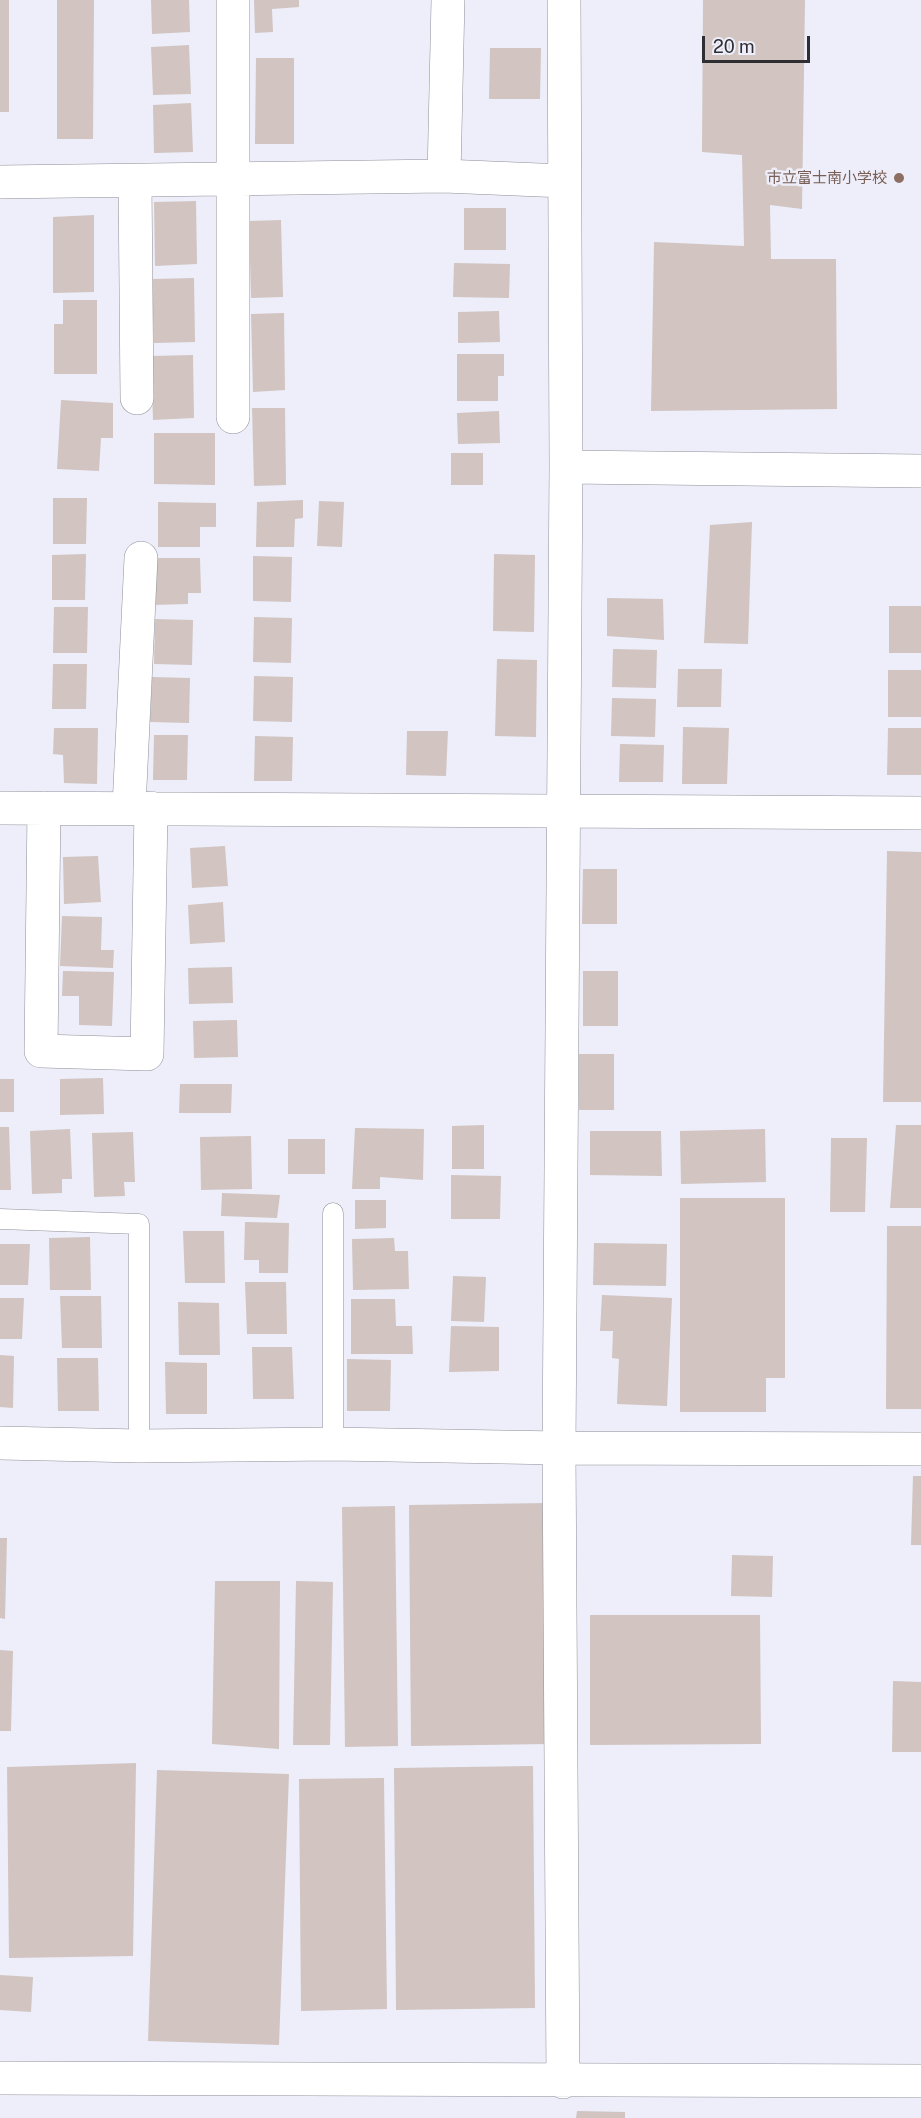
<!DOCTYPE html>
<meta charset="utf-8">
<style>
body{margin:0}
#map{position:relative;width:921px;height:2118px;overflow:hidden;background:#edeef9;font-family:"Public Sans",sans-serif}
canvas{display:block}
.scale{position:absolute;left:702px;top:36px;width:108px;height:27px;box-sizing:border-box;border:3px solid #2f2f33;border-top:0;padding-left:8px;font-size:18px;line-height:21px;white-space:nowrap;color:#2f2f33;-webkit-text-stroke:4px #edeef9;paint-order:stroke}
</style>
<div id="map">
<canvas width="921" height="2118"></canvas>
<div class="scale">20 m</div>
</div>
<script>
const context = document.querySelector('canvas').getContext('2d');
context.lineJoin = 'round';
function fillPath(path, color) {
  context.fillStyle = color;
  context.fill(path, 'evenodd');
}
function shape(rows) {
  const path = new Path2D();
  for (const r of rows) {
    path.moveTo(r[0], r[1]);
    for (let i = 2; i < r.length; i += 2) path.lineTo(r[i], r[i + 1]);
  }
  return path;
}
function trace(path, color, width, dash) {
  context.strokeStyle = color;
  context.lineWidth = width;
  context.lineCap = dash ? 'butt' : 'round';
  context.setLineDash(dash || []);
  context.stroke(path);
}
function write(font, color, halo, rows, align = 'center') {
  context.font = font + ' "Public Sans","Noto Sans JP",sans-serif';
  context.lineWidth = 5;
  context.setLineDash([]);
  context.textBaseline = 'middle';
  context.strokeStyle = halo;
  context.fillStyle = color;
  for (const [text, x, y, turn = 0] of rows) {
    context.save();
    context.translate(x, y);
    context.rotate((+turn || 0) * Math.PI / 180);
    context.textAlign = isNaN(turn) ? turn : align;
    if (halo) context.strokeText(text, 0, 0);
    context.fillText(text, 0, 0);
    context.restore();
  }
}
fillPath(shape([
 [0,0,9,0,9,112,0,112],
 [57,0,94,0,93,139,57,139],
 [151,0,189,0,190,32,152,34],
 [254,0,299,0,299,7,272,9,273,32,255,33],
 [703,0,805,0,802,209,770,205,771,259,836,259,837,409,651,411,654,242,744,246,742,155,702,152],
 [189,45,191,94,153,95,151,47],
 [490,48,541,48,540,99,489,99],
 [256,58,294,58,294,144,255,144],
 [191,103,193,152,154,153,153,105],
 [196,201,197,264,155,266,154,202],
 [464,208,506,208,506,250,464,250],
 [94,215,94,292,53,293,53,217],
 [281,220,283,297,251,298,249,221],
 [454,263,510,264,509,298,453,297],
 [194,278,195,342,154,343,152,279],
 [63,300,97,300,97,374,54,374,54,324,63,324],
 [499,311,500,342,458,343,458,312],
 [284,313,285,390,253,392,251,314],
 [457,354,504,354,504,376,498,376,498,401,457,401],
 [193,355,194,418,153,420,151,356],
 [61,400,113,403,113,438,101,438,99,471,57,469],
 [252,408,285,408,286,485,254,486],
 [499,411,500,443,458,444,457,413],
 [154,433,215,433,215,485,154,484],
 [451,453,483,453,483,485,451,485],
 [53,498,87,498,86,544,53,544],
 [303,500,303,518,295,519,294,547,256,547,257,502],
 [319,501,344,502,342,547,317,546],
 [158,502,216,503,216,527,200,527,200,547,158,547],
 [752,522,748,644,704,643,710,525],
 [86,554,85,600,52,600,52,555],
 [494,554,535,555,534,632,493,631],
 [253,556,292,557,291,602,253,601],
 [151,558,200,558,201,593,188,593,188,604,152,605],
 [607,598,663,599,664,640,607,636],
 [889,606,921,606,921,653,889,653],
 [54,607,88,607,87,653,53,653],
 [254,617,292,618,291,663,253,662],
 [155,619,193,620,192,665,154,664],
 [613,649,657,650,656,688,612,687],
 [497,659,537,660,536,737,495,736],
 [53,664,87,664,86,709,52,709],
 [678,669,722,669,721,707,677,707],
 [888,670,921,670,921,717,888,717],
 [254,676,293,677,292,722,253,721],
 [152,677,190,678,189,723,150,722],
 [612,698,656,699,655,737,611,736],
 [683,727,729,728,727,784,682,784],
 [54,728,98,728,97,784,64,783,63,755,53,754],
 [888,728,921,728,921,775,887,775],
 [407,731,448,731,446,776,406,775],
 [154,735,188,735,187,780,153,780],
 [255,736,293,737,292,781,254,781],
 [620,744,664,745,663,782,619,782],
 [225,846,228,886,192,888,190,848],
 [887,851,921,852,921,1102,883,1102],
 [98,856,101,902,64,904,63,857],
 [583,869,617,869,617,924,582,924],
 [223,902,225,942,190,944,188,905],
 [62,916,102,917,101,950,114,950,113,968,60,966],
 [232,967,233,1003,189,1004,188,968],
 [63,971,114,972,112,1026,79,1025,79,996,62,996],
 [583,971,618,971,618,1026,583,1026],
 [237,1020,238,1057,194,1058,193,1021],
 [579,1054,614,1054,614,1110,579,1110],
 [103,1078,104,1114,60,1115,60,1079],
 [0,1079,14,1079,14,1112,0,1112],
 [180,1084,232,1084,231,1113,179,1113],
 [484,1125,484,1169,452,1169,452,1126],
 [896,1125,921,1125,921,1208,890,1208],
 [0,1127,9,1127,11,1190,0,1190],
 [355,1128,424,1129,423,1180,380,1177,380,1189,352,1189],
 [70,1129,72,1179,62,1179,62,1193,32,1194,30,1131],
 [765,1129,766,1182,681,1184,680,1131],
 [590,1131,661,1131,662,1176,590,1175],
 [133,1132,135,1182,124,1182,125,1196,94,1197,92,1133],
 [251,1136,252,1189,201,1190,200,1137],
 [831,1138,867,1138,865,1212,830,1212],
 [288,1139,325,1139,325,1174,288,1174],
 [451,1175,501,1176,500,1219,451,1219],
 [222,1193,280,1195,277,1218,221,1216],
 [680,1198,785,1198,785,1378,766,1378,766,1412,680,1412],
 [355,1200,386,1200,386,1228,355,1229],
 [245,1222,289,1223,288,1273,259,1273,259,1260,244,1260],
 [887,1226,921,1226,921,1409,886,1409],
 [183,1231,224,1231,225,1283,185,1283],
 [90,1237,91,1290,50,1290,49,1238],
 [394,1238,395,1251,408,1251,409,1289,353,1290,352,1239],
 [594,1243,667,1244,666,1286,593,1285],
 [0,1244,30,1244,28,1285,0,1285],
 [453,1276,486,1277,484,1322,451,1321],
 [245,1282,286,1282,287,1334,247,1334],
 [602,1295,672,1298,667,1406,617,1404,619,1359,612,1358,613,1331,600,1331],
 [60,1296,101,1296,102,1348,62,1348],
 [0,1298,24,1298,22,1339,0,1339],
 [351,1299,395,1299,396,1326,412,1326,413,1354,351,1354],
 [178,1302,219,1303,220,1355,179,1355],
 [451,1326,499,1327,499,1371,449,1372],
 [252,1347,292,1347,294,1399,253,1399],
 [0,1355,14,1356,13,1408,0,1407],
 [57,1358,98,1358,99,1411,58,1411],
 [347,1359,391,1360,390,1411,347,1411],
 [165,1362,207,1363,207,1414,166,1414],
 [913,1476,921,1476,921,1545,911,1545],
 [548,1503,550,1744,411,1746,409,1505],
 [395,1506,398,1746,345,1747,342,1507],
 [0,1538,7,1538,5,1619,0,1618],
 [732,1555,773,1556,772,1597,731,1596],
 [215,1581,280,1581,279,1749,212,1744],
 [296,1581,333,1582,330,1745,293,1745],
 [590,1615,760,1615,761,1744,590,1745],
 [0,1650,13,1651,11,1731,0,1731],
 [893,1681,921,1682,921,1752,892,1752],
 [136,1763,133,1956,9,1958,7,1767],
 [533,1766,535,2008,396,2010,394,1768],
 [157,1770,289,1774,279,2045,148,2041],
 [384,1778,387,2009,301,2011,299,1779],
 [0,1975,33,1977,31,2012,0,2010],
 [577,2111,625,2112,625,2118,576,2118]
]), '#d1c4c1');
const lane = shape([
 [333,1213,333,1444],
 [0,1219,139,1224,139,1446]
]);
const street = shape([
 [233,0,233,417],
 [444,176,448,0],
 [0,182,444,176,564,181],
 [135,182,137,398],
 [566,467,921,471],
 [129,807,141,558],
 [0,808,921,813],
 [44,808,41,1051,147,1054,151,808],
 [0,1443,139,1446,333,1444,559,1448,921,1449],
 [0,2078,921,2081],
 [563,2082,559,1448,566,467,564,0]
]);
trace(lane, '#8e8f99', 21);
trace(street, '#8e8f99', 34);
trace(lane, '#fff', 20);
trace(street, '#fff', 33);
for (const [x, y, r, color] of [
 [899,178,6,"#8d6e63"]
]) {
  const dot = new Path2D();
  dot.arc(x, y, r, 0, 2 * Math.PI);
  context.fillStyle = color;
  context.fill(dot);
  trace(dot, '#edeef9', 2);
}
write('15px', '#785e54', '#edeef9', [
 ["市立富士南小学校",887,178]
], 'right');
</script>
